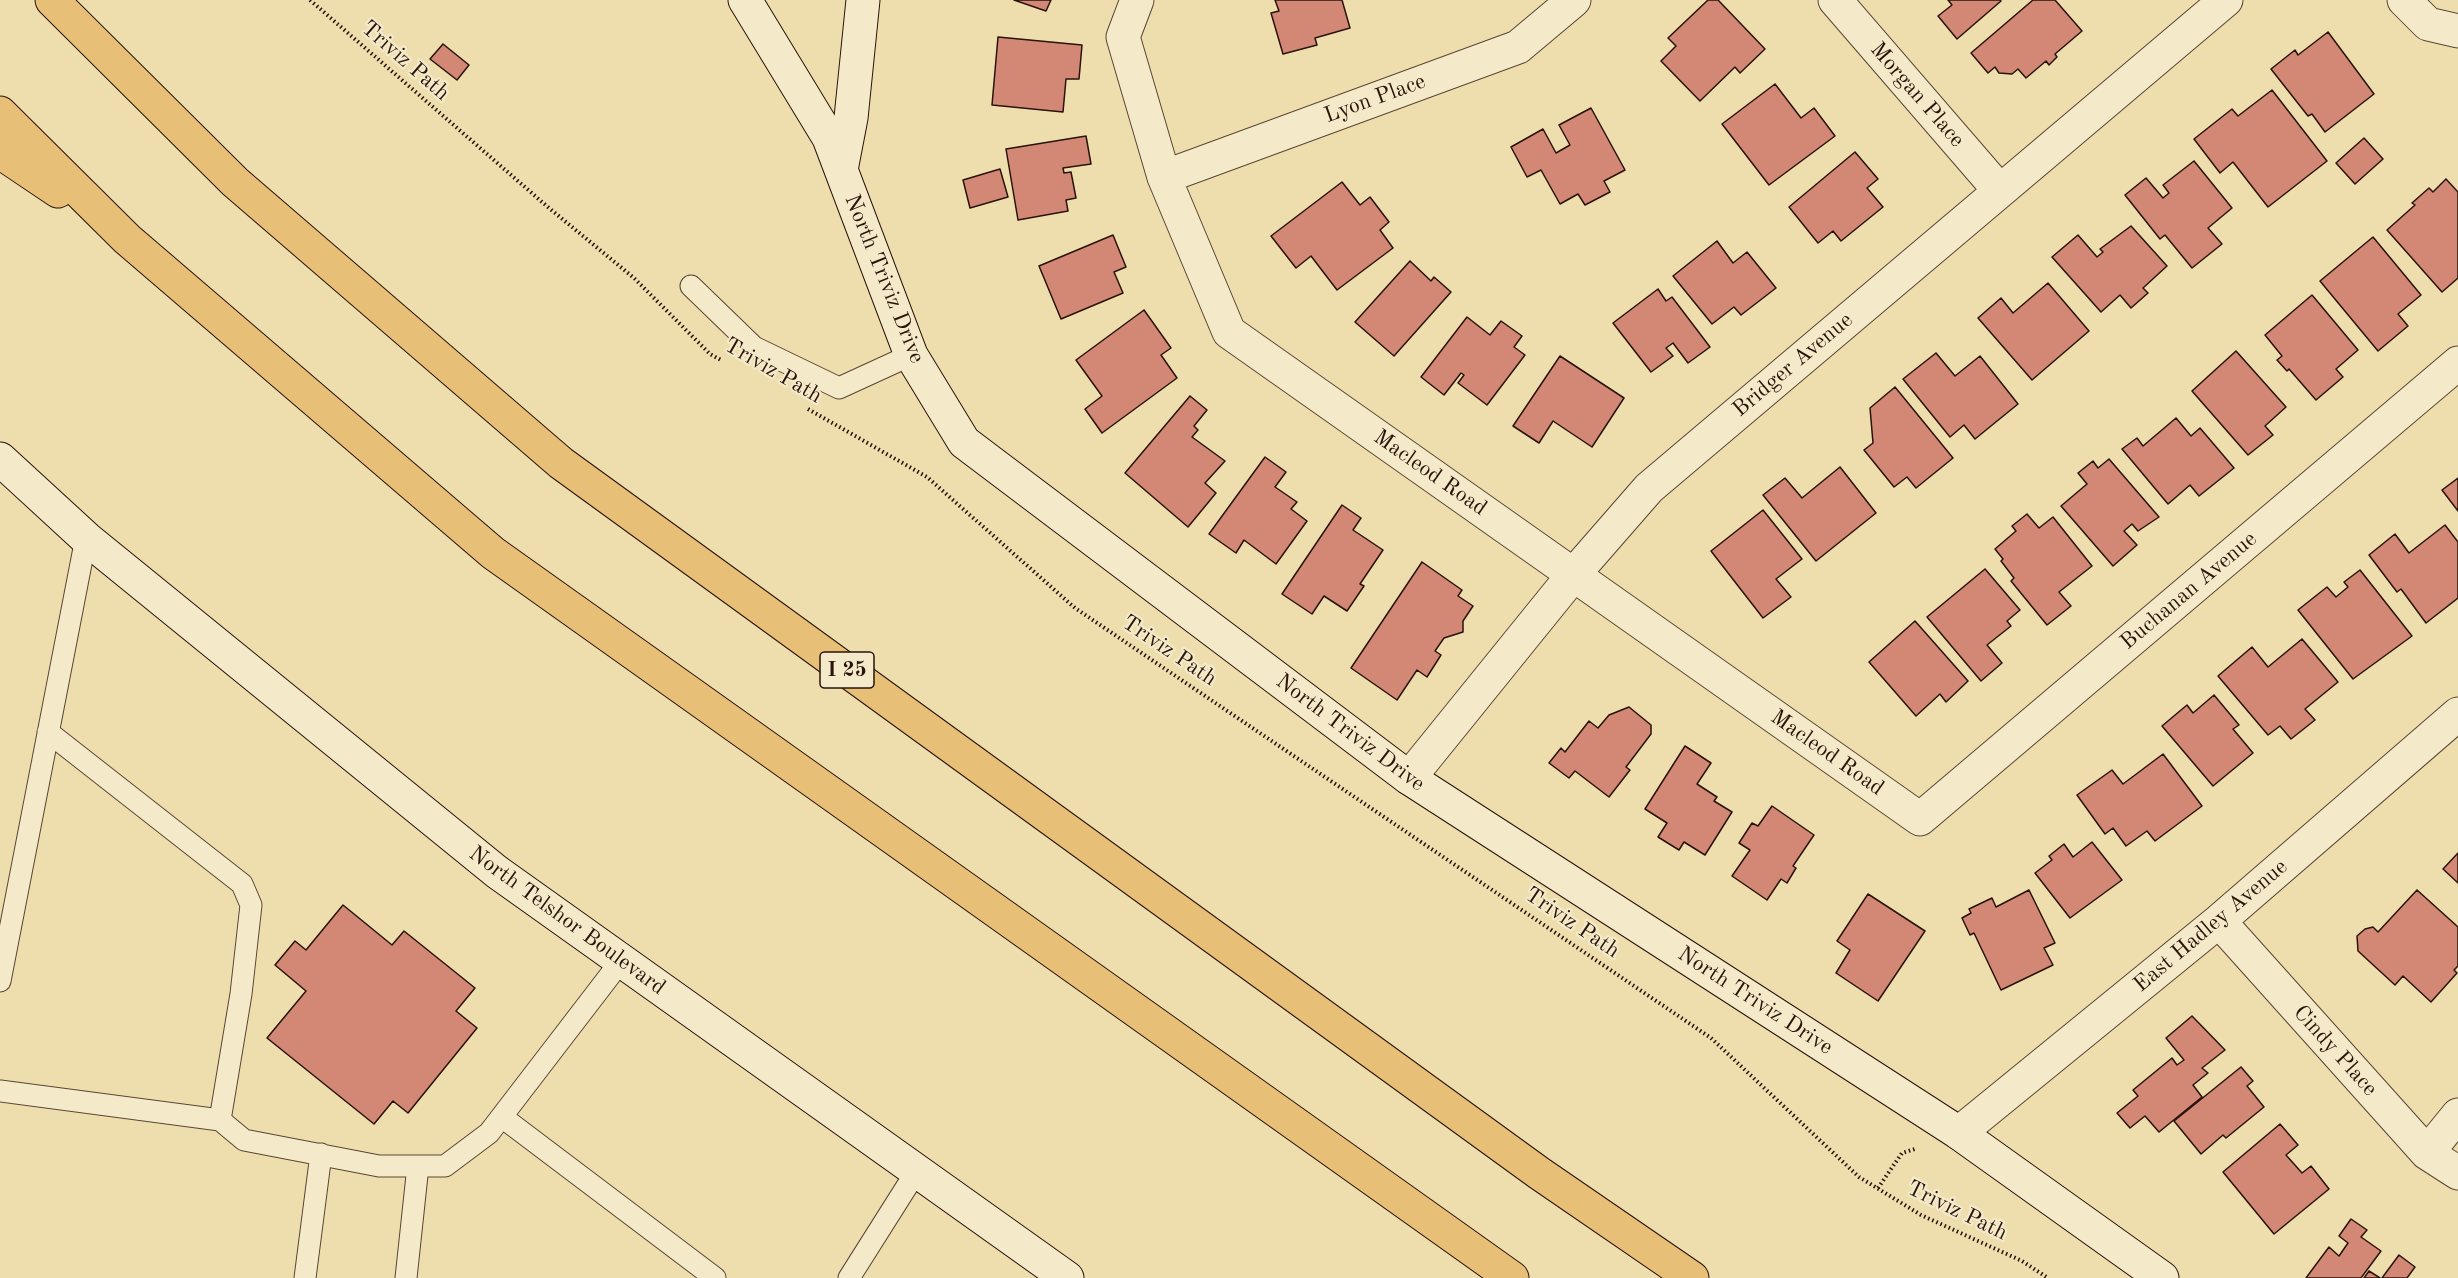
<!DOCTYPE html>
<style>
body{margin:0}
canvas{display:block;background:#eedeae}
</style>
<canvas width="2458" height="1278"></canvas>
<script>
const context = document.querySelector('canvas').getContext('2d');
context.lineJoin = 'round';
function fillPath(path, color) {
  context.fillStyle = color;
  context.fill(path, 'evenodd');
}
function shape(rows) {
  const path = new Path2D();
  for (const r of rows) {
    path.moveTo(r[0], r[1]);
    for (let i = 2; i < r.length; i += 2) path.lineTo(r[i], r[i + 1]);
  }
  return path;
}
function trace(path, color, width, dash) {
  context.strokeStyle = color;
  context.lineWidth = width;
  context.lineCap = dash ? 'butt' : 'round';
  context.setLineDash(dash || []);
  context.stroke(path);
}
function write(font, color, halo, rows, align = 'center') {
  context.font = font + ' "Old Standard TT",serif';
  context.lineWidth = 4.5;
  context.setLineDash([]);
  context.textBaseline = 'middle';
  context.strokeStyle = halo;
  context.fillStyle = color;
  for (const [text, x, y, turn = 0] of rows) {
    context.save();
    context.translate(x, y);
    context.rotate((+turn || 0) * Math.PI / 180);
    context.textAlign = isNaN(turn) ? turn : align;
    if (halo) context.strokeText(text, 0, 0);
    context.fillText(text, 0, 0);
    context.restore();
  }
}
const building = shape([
 [1014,0,1051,0,1046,11,1014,0],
 [1275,0,1342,0,1350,28,1315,38,1317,45,1283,54,1271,13,1279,11,1275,0],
 [1708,0,1718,0,1765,49,1740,73,1735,67,1700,101,1661,61,1676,46,1668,38,1708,0],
 [1948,0,2000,0,2001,1,1957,39,1938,16,1952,5,1948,0],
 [2033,0,2055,0,2082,31,2055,54,2057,57,2049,65,2046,61,2026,78,2018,69,2012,74,1999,73,1995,67,1988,73,1971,53,2033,0],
 [2328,32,2374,94,2325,132,2312,114,2308,116,2271,69,2295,50,2298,55,2328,32],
 [998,37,1082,45,1079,79,1066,79,1063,112,992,105,998,37],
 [443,44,469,65,457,80,430,59,443,44],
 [1775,84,1801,118,1814,108,1835,136,1769,185,1722,124,1775,84],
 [2272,90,2327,161,2268,207,2233,162,2220,173,2194,139,2232,109,2238,116,2272,90],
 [1591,108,1625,170,1604,181,1610,192,1585,205,1578,194,1560,204,1541,170,1527,177,1511,147,1543,129,1556,153,1570,145,1559,125,1591,108],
 [1086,136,1091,164,1063,168,1064,173,1071,172,1076,198,1066,200,1068,211,1018,220,1006,149,1086,136],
 [2364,138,2383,159,2355,184,2336,163,2364,138],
 [1855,152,1878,179,1867,188,1883,207,1841,241,1833,231,1818,243,1789,207,1855,152],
 [2194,161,2232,208,2208,228,2222,244,2192,268,2165,235,2160,239,2125,195,2146,178,2163,198,2169,193,2163,185,2194,161],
 [1000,169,1008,197,970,208,963,180,1000,169],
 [2446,179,2458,192,2458,278,2442,292,2387,230,2415,205,2412,203,2429,188,2433,192,2446,179],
 [1342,182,1360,205,1370,197,1389,222,1380,230,1393,248,1337,290,1311,256,1296,268,1271,236,1342,182],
 [2131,226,2167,266,2143,288,2148,293,2131,308,2120,295,2101,312,2052,257,2078,235,2097,257,2103,252,2100,249,2131,226],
 [1113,235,1126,267,1114,272,1123,293,1061,319,1039,266,1113,235],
 [2373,237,2421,295,2398,314,2408,326,2378,351,2320,281,2373,237],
 [1717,241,1733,263,1747,252,1776,288,1741,315,1734,307,1712,324,1673,276,1717,241],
 [1410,261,1431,281,1434,277,1451,292,1394,356,1355,322,1410,261],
 [2048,283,2089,331,2032,380,1978,318,2001,298,2013,313,2048,283],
 [1658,289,1666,301,1672,297,1710,347,1688,363,1673,343,1666,348,1673,356,1651,372,1613,323,1658,289],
 [2312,295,2358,350,2336,369,2343,377,2316,400,2289,369,2287,371,2277,360,2282,356,2265,335,2312,295],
 [1144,310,1171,348,1161,355,1177,378,1102,433,1085,409,1102,396,1076,360,1144,310],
 [1467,317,1490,335,1501,321,1522,336,1514,347,1525,355,1487,405,1458,383,1464,375,1461,373,1444,395,1421,377,1467,317],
 [2236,351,2286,407,2265,426,2273,435,2248,455,2192,391,2236,351],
 [1936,353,1955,376,1980,356,2018,404,1975,439,1964,425,1950,437,1903,379,1936,353],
 [1560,356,1624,398,1592,447,1553,421,1539,443,1513,426,1560,356],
 [1895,387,1953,458,1916,488,1907,477,1894,487,1864,450,1873,443,1870,408,1895,387],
 [1190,396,1207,410,1194,426,1198,430,1192,437,1225,461,1205,483,1216,493,1188,527,1125,473,1190,396],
 [2176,418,2191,436,2200,428,2234,468,2199,496,2190,485,2168,504,2122,449,2137,438,2143,446,2176,418],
 [1265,457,1286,472,1275,487,1297,502,1291,509,1307,521,1276,564,1244,540,1236,553,1209,534,1265,457],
 [2109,459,2159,517,2138,531,2132,524,2124,531,2137,545,2113,566,2061,506,2087,484,2078,473,2093,461,2098,468,2109,459],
 [1840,467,1876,513,1816,561,1763,495,1785,478,1802,498,1840,467],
 [2458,478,2458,511,2442,490,2458,478],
 [1342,505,1361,518,1353,530,1383,550,1360,584,1364,586,1347,611,1324,596,1312,614,1282,594,1342,505],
 [1763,510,1802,559,1776,579,1791,597,1763,618,1711,551,1763,510],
 [2027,514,2039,528,2053,517,2092,566,2059,592,2071,606,2047,625,2011,581,2014,578,2001,561,2003,559,1995,549,2016,531,2012,526,2027,514],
 [2445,525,2458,542,2458,598,2426,623,2401,589,2397,592,2369,555,2395,534,2409,553,2445,525],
 [1422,562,1462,590,1458,596,1473,606,1463,621,1463,632,1444,638,1435,651,1441,655,1427,677,1417,670,1397,700,1351,668,1422,562],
 [1985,569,2020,610,2007,621,2011,626,1987,645,2002,663,1981,681,1927,617,1985,569],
 [2360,570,2412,636,2353,679,2298,610,2327,587,2336,597,2348,587,2344,582,2360,570],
 [1915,621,1968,681,1946,702,1940,694,1916,716,1869,662,1915,621],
 [2302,639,2338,682,2305,709,2315,720,2291,739,2280,726,2268,735,2218,676,2252,647,2268,667,2302,639],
 [2214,695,2239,725,2233,729,2253,753,2213,786,2162,726,2187,705,2193,713,2214,695],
 [1629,707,1651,725,1651,734,1626,767,1630,770,1609,797,1575,771,1569,778,1549,763,1561,748,1565,752,1589,721,1598,728,1609,715,1629,707],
 [1685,746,1711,763,1697,784,1717,797,1714,801,1732,812,1705,855,1684,842,1679,850,1658,837,1667,823,1645,809,1685,746],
 [2163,754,2202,806,2155,841,2147,831,2126,846,2113,828,2105,834,2077,795,2112,770,2123,784,2163,754],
 [1772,806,1814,835,1793,866,1796,868,1787,883,1781,879,1767,900,1732,876,1750,850,1739,843,1752,823,1758,826,1772,806],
 [2092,842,2122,880,2070,918,2035,873,2052,860,2049,856,2064,844,2073,857,2092,842],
 [2458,853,2458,883,2443,869,2458,853],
 [2029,890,2055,943,2044,948,2053,965,2001,990,1974,933,1970,935,1962,918,1971,913,1969,909,1992,898,1996,907,2029,890],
 [2417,890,2458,927,2458,966,2454,970,2457,973,2431,1002,2403,976,2395,985,2358,951,2357,936,2365,929,2373,927,2378,932,2417,890],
 [1868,894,1925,931,1878,1001,1836,973,1850,950,1837,941,1868,894],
 [343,905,392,945,404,931,475,988,456,1011,477,1028,408,1113,393,1101,374,1124,267,1038,306,991,275,965,295,941,306,950,343,905],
 [2192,1016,2225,1050,2202,1068,2208,1073,2193,1085,2202,1097,2159,1132,2145,1116,2130,1128,2117,1113,2138,1096,2133,1090,2172,1058,2177,1065,2184,1060,2166,1038,2192,1016],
 [2241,1067,2253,1081,2247,1086,2264,1107,2226,1138,2223,1135,2201,1154,2174,1121,2241,1067],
 [2280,1124,2298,1145,2286,1155,2302,1173,2311,1166,2329,1189,2274,1234,2223,1172,2280,1124],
 [2351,1219,2367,1230,2361,1237,2381,1251,2361,1278,2306,1278,2329,1247,2339,1256,2348,1243,2339,1236,2351,1219],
 [2399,1255,2415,1267,2407,1278,2382,1278,2399,1255],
 [2369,1271,2380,1278,2364,1278,2369,1271]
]);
fillPath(building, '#d38876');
trace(building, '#29130a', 1.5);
const lane = shape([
 [691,286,754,347,839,388,911,355],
 [48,732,242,884,251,905,241,994,220,1120],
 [0,981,86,538],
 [0,1091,220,1120,244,1140,379,1166,445,1166,489,1133,621,961],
 [502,1117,715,1278],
 [305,1278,321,1154],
 [406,1278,418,1166],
 [849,1278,916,1172]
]);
const street = shape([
 [1137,0,1123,37,1164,177,1229,332,1920,819,2458,363],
 [1835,0,2000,191],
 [2404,0,2428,24,2458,31],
 [1164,177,1518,47,1574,0],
 [1409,778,1574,574,1649,488,2226,0],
 [2219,921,2427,1153,2458,1173],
 [1959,1133,2219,921,2458,714],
 [2427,1153,2458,1115]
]);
const secondary = shape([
 [745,0,829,138,911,355,964,442,1409,778,1959,1133,2162,1278],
 [841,170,851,118,863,0],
 [0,459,86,538,497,872,1067,1278]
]);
const highway = shape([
 [52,0,235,182,561,463,1539,1173,1692,1278],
 [0,113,127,239,493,553,1512,1278],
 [0,152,58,191]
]);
trace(lane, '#5a4633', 23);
trace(street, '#5a4633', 35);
trace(secondary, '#29130a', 35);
trace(highway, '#29130a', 35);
trace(shape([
 [310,0,549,208,634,278,710,354,721,360],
 [808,409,927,477,1075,608,1711,1038,1859,1177,1921,1215,2022,1261,2048,1278],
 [1878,1188,1902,1153,1915,1149]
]), '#29130a', 4, [1.5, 3]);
trace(lane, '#f4eaca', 21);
trace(street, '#f4eaca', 33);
trace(secondary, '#f4eaca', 33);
trace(highway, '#e7bf77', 33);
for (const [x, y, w] of [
 [847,670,54]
]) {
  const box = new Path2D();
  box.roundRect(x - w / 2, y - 18, w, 36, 4.5);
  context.fillStyle = '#f4eaca';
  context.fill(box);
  trace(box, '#29130a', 1.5);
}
write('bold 21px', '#29130a', null, [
 ["I 25",847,670]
]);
write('22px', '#29130a', '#f4eaca', [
 ["Triviz Path",405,61,41],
 ["Morgan Place",1917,95,49],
 ["Lyon Place",1375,99,-20],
 ["North Triviz Drive",884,279,68],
 ["Bridger Avenue",1793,365,-40],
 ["Triviz Path",773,371,30],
 ["Macleod Road",1430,473,35],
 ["Buchanan Avenue",2189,591,-40],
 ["Triviz Path",1169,651,34],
 ["North Triviz Drive",1350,733,37],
 ["Macleod Road",1827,753,35],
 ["North Telshor Boulevard",567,921,36],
 ["Triviz Path",1572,923,34],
 ["East Hadley Avenue",2211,926,-40],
 ["North Triviz Drive",1755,1001,33],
 ["Cindy Place",2335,1051,48],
 ["Triviz Path",1957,1211,26]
]);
</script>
